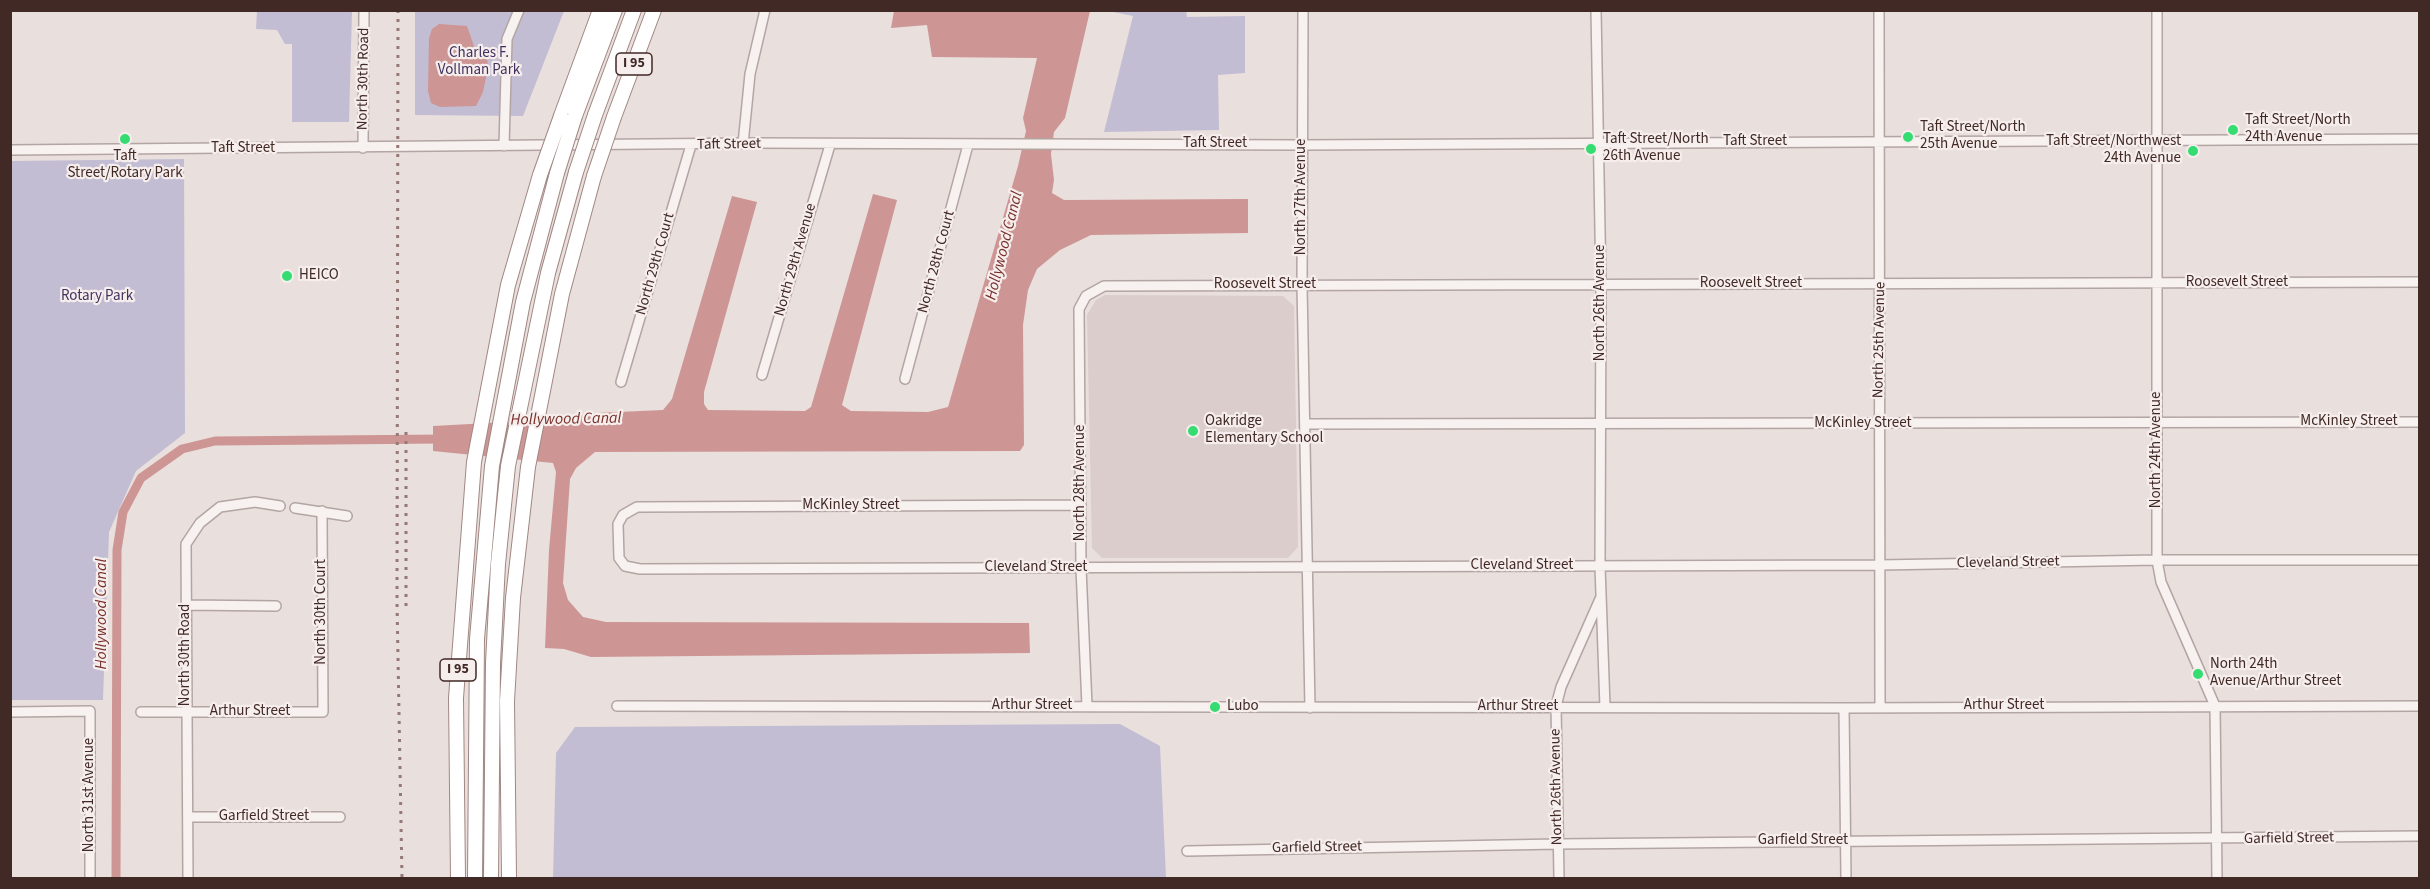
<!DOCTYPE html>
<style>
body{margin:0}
#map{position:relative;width:2430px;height:889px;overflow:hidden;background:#e9dfdd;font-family:"Source Sans 3",sans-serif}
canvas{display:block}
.frame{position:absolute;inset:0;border:12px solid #412925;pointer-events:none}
</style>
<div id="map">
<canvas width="2430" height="889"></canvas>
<div class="frame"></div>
</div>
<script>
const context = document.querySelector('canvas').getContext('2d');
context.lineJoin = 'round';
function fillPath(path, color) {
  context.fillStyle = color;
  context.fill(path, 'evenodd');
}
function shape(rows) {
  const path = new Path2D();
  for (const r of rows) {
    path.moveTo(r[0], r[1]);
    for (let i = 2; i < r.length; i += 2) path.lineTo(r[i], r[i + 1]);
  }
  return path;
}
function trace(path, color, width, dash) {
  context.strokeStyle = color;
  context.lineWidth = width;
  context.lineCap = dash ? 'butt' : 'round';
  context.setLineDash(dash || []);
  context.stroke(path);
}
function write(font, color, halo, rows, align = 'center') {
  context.font = font + ' "Source Sans 3",sans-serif';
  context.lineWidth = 4.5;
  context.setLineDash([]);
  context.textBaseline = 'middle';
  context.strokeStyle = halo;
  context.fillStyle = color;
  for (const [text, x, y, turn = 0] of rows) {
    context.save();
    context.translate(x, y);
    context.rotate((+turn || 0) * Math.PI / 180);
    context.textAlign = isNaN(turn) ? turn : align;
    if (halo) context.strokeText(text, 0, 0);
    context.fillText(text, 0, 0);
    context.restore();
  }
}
fillPath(shape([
 [1105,295,1283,296,1294,306,1298,547,1288,558,1102,558,1092,548,1087,315,1096,300]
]), '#dbcdcb');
fillPath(shape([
 [1186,10,1187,17,1245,16,1245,73,1218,75,1219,130,1104,132,1133,16,1108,11],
 [257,11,352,11,349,122,292,122,292,44,285,44,277,30,256,29],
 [415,11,564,11,523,116,415,115],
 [184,159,185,433,136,471,109,532,103,700,11,700,11,161],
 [1120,724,1160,746,1166,878,553,878,556,753,575,727]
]), '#c3bdd3');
fillPath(shape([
 [894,11,1090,11,1065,118,1054,132,1051,154,1054,180,1052,193,1064,200,1248,199,1248,233,1091,235,1060,250,1037,269,1028,290,1023,325,1024,445,1020,451,595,452,576,468,570,479,563,583,568,600,583,617,606,622,1029,623,1030,653,591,657,564,649,545,648,549,550,556,472,553,463,433,451,433,426,563,419,596,413,663,410,672,399,732,196,757,202,704,392,704,404,708,410,805,411,811,407,873,194,897,200,842,405,851,411,928,412,948,407,1018,166,1026,131,1023,118,1037,58,932,57,927,25,891,28],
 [439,24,467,26,474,46,487,56,488,68,483,92,476,106,440,107,431,103,428,91,429,38,432,29]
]), '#cd9694');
trace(shape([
 [116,878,117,550,123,512,141,478,182,449,215,441,443,439]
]), '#cd9694', 9);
const minor = shape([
 [1303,10,1302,285,1310,708],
 [1596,10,1601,285,1600,566,1605,707],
 [1879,10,1880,706],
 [2157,10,2157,560,2161,582,2215,706,2217,878],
 [743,144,750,74,765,10],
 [504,146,507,39,519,10],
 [363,148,364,10],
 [10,150,756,143,1301,145,2420,139],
 [762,375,830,145],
 [905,379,968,145],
 [621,382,691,145],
 [1307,424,2420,422],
 [1081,505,637,507,623,515,618,524,619,558,625,566,640,569,1880,565,2157,560,2420,560],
 [295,508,347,516],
 [186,605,276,606],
 [617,706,1844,708,2420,706],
 [1087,706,1081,568,1079,309,1086,296,1104,286,2420,282],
 [1844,708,1846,878],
 [10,712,90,711,90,878],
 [141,712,323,712,322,511],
 [189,817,340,817],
 [1187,851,1558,844,2420,836],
 [188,878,186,544,200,523,220,507,255,502,280,506],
 [1559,878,1556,706,1561,687,1600,599]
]);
const highway = shape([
 [595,115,634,10],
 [561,116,600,10],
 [575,116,615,10],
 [614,117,654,10],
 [458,878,456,698,474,462,508,285,540,175],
 [475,878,477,639,492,466,523,302,557,173],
 [491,878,493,663,498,564,508,466,548,273,576,172],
 [509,878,507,701,513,598,528,467,562,294,594,176]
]);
trace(minor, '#b3a5a2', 12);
trace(highway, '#a18783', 16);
trace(minor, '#f7f1f0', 9);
trace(highway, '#fff', 14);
trace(shape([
 [398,10,397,602,402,878],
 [406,606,406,429]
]), '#947975', 3, [3, 6]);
const highwayBridge = shape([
 [576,172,595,115],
 [557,173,575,116],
 [540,175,561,116],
 [594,176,614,117]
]);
trace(highwayBridge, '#a18783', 16, []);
trace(highwayBridge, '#fff', 14);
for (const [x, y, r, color] of [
 [2233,130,6,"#34dc71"],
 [1908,137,6,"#34dc71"],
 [125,139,6,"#34dc71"],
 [1591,149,6,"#34dc71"],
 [2193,151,6,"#34dc71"],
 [287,276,6,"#34dc71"],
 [1193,431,6,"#34dc71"],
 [2198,674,6,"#34dc71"],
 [1215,707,6,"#34dc71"]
]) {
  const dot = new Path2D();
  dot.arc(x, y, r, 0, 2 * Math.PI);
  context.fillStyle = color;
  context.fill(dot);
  trace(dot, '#f6eeed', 2);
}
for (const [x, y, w] of [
 [634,64,36],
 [458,670,36]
]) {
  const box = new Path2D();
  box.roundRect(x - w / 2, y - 11, w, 22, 4.5);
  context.fillStyle = '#f6eeed';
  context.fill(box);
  trace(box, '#412925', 1.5);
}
write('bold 14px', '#412925', null, [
 ["I 95",634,64],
 ["I 95",458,670]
]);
write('15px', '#40315e', '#f6eeed', [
 ["Charles F.",479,54],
 ["Vollman Park",479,71],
 ["Rotary Park",97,297]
]);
write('15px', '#412925', '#f6eeed', [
 ["North 30th Road",364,79,-89],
 ["Taft Street",1755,142],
 ["Taft Street",1215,144],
 ["Taft Street",729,145,-1],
 ["Taft Street",243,149],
 ["North 27th Avenue",1302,197,-90],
 ["North 29th Avenue",796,260,-74],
 ["North 28th Court",937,262,-75],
 ["North 29th Court",656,264,-74],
 ["Roosevelt Street",2237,283],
 ["Roosevelt Street",1751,284],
 ["Roosevelt Street",1265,285],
 ["North 26th Avenue",1601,303,-90],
 ["North 25th Avenue",1880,340,-89],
 ["McKinley Street",2349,422],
 ["McKinley Street",1863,424],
 ["North 24th Avenue",2157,450,-90],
 ["North 28th Avenue",1081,483,-90],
 ["McKinley Street",851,506],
 ["Cleveland Street",2008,563,-1],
 ["Cleveland Street",1522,566],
 ["Cleveland Street",1036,568],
 ["North 30th Court",322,612,-90],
 ["North 30th Road",186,655,-90],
 ["Arthur Street",1032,706],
 ["Arthur Street",2004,706],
 ["Arthur Street",1518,707],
 ["Arthur Street",250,712],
 ["North 26th Avenue",1557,787,-91],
 ["North 31st Avenue",90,795,-90],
 ["Garfield Street",264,817],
 ["Garfield Street",2289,839,-1],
 ["Garfield Street",1803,841],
 ["Garfield Street",1317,848,-1]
]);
write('15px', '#412925', '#f6eeed', [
 ["Taft Street/North",2245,121],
 ["24th Avenue",2245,138],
 ["Taft Street/North",1920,128],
 ["25th Avenue",1920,145],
 ["Taft Street/North",1603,140],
 ["26th Avenue",1603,157],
 ["Taft Street/Northwest",2181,142,"right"],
 ["24th Avenue",2181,159,"right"],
 ["Taft",125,157,"center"],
 ["Street/Rotary Park",125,174,"center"],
 ["HEICO",299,276],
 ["Oakridge",1205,422],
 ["Elementary School",1205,439],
 ["North 24th",2210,665],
 ["Avenue/Arthur Street",2210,682],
 ["Lubo",1227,707]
], 'left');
write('italic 16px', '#79302b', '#f6eeed', [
 ["Hollywood Canal",1005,246,-76],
 ["Hollywood Canal",566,420,-1],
 ["Hollywood Canal",102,614,-90]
]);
</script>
